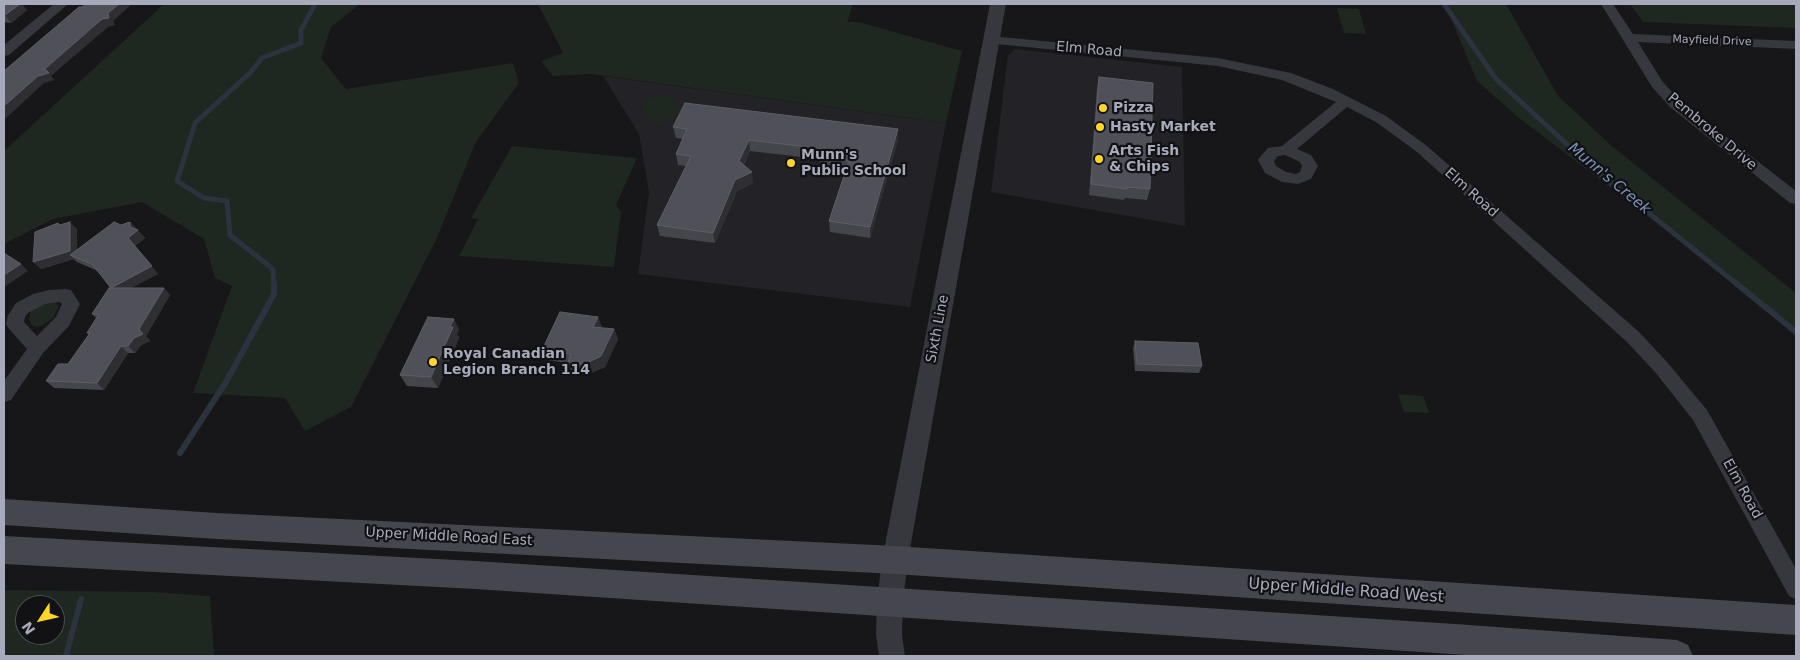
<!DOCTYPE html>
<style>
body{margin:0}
#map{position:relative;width:1800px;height:660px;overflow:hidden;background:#171619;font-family:"DejaVu Sans",sans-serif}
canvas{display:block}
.frame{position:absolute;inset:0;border:5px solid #a7aaba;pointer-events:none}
.north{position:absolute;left:15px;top:595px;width:50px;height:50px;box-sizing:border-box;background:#121114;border:1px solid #4e4e56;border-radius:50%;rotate:235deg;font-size:14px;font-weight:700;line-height:20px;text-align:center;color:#a7aaba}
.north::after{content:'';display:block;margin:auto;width:18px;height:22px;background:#ffd528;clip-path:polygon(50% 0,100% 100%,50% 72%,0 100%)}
</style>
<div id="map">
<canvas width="1800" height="660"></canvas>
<div class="frame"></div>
<div class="north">N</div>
</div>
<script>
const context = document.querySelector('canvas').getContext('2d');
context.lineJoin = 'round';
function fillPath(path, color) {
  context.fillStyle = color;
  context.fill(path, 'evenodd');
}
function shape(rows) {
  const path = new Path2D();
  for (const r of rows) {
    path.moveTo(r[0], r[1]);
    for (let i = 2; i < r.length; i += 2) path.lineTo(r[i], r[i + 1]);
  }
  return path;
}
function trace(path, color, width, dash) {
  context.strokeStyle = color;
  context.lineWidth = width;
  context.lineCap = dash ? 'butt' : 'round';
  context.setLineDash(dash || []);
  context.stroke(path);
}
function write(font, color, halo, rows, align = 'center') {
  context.font = font + ' "DejaVu Sans",sans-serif';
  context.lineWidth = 4.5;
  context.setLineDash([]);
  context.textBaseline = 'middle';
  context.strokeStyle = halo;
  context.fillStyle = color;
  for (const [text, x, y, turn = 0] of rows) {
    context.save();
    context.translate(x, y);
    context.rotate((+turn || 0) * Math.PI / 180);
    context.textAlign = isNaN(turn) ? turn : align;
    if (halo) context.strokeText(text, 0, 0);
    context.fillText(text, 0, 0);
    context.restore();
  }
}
fillPath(shape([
 [1015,49,1182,67,1185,226,991,192,1008,55],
 [603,76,946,123,910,307,638,274,649,192,639,134]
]), '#232226');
fillPath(shape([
 [164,4,360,4,331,27,321,58,346,89,513,63,519,83,476,142,436,240,351,407,305,431,285,398,193,393,232,286,215,278,204,239,142,202,53,219,4,244,4,151],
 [538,4,853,4,847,22,859,22,962,51,946,123,591,74,553,76,541,61,563,53],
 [1445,4,1506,4,1558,96,1612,146,1796,293,1796,333,1711,264,1519,118,1477,81],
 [1630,4,1796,4,1796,28,1643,22],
 [1337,8,1359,9,1366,34,1344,33],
 [657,96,677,96,673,99,682,112,656,126,642,108,643,101],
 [512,146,637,158,616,205,621,212,614,267,459,256,478,219,471,218],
 [52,302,56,303,59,306,53,318,42,326,35,327,31,324,29,319,31,310,37,306],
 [1398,394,1423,396,1429,413,1404,412],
 [4,590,154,592,210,596,214,656,4,656],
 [25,605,55,605,55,635,25,635]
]), '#1e2720');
trace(shape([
 [1444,4,1496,79,1594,169,1738,285],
 [274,285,273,269,230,235,227,201,204,198,177,181,195,123,250,73,262,58,301,43,301,30,315,4]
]), '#2b333e', 5);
trace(shape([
 [1737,284,1796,332],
 [180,453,226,382,274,294,274,284],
 [66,656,81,599]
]), '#2b333e', 6);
fillPath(shape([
 [54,4,68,4,9,55,4,56,4,45,54,4],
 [1601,4,1613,4,1633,34,1796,41,1796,49,1638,42,1662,81,1680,101,1796,191,1796,204,1790,203,1670,107,1652,87,1601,4],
 [991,36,1218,58,1291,73,1333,89,1386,116,1427,146,1639,332,1667,362,1707,410,1796,569,1796,599,1789,596,1693,420,1655,372,1627,342,1417,152,1376,122,1347,107,1297,149,1311,155,1318,166,1311,179,1298,184,1282,182,1265,173,1258,160,1261,156,1268,148,1282,146,1336,102,1282,80,1218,66,986,43,984,40,986,37,991,36],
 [1285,155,1300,162,1302,166,1300,172,1296,174,1286,172,1276,166,1274,161,1278,156,1285,155],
 [65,289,71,290,80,304,69,326,43,353,11,400,4,402,4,381,27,349,9,329,6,324,8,315,16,303,33,294,49,290,65,289],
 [60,302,62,304,56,317,37,336,24,322,25,317,28,313,45,304,60,302]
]), '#37373e');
fillPath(shape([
 [990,4,1006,4,908,560,903,601,902,635,905,656,879,656,876,635,877,601,882,560,990,4]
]), '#37373e');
fillPath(shape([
 [4,499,217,513,895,546,1796,605,1796,635,895,574,217,539,4,525,4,499],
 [4,536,475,561,1455,624,1677,640,1688,645,1693,656,1481,656,475,589,4,564,4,536]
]), '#45464e');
fillPath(shape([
 [4,4,27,10,11,23,4,22],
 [1099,77,1150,189,1147,200,1125,198,1124,200,1089,195,1097,88],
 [673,127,898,129,898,140,870,238,830,232,829,221,845,172,821,169,820,159,750,151,744,165,753,183,737,191,715,243,660,236,657,225,686,166,678,165,676,154,683,139,676,138],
 [130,222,145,238,135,246,158,274,130,288,170,295,146,336,150,341,141,345,135,353,128,353,104,390,54,388,46,381,68,364,89,334,87,333,96,318,92,314,111,288,98,271,77,262,74,259,41,269,60,225,77,229,77,250,121,225],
 [598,317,602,328,614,329,618,339,605,367,589,374,572,372,568,363,547,360,542,350],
 [459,329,457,334,459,338,438,388,407,386,400,375],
 [1135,341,1202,366,1199,373,1135,371,1133,348]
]), '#45464c');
fillPath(shape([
 [20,4,22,4,27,10,11,23,5,15],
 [119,4,132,4,113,21,115,25,108,27,51,76,55,80,44,83,4,120,4,106,102,19,108,13],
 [898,129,898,140,870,238,870,227],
 [749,140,750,151,741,172,739,161],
 [752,172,753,183,737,191,715,243,713,233,735,180],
 [70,222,77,229,77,257,70,255,74,259,41,269,33,262],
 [130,222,145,238,135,246,158,274,118,295,111,288,128,238,130,227],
 [21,264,28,271,4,287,4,275],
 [164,288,170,295,146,336,150,341,141,345,135,353,128,346],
 [598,317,602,328,593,327],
 [454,319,459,329,457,334,459,338,438,388,431,377],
 [614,329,618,339,605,367,589,374,585,364],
 [121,346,128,353,104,390,97,383]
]), '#2e2e33');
const building = shape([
 [4,4,20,4,5,15,4,15,4,4],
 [86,4,119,4,108,13,109,18,102,19,45,69,49,73,38,76,4,106,4,71,79,7,82,7,86,4],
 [1099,77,1153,83,1150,189,1127,187,1127,189,1091,184,1099,77],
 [685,103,898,129,870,227,829,221,849,161,820,158,824,149,749,140,739,161,752,172,735,180,713,233,657,225,691,156,676,154,687,129,673,127,685,103],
 [70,222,70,251,33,262,35,232,58,223,60,225,70,222],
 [114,222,121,225,130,222,130,227,138,230,128,238,152,266,111,288,92,264,70,255,114,222],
 [4,253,21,264,4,275,4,253],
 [109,288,164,288,139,329,143,334,134,338,128,346,121,346,97,383,46,381,58,364,68,364,90,333,87,333,99,314,92,314,109,288],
 [560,312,598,317,593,327,614,329,601,356,585,364,568,362,571,354,542,350,560,312],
 [428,317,454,319,450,327,453,327,431,377,400,375,428,317],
 [1135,341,1198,343,1202,366,1137,364,1135,341]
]);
fillPath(building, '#505058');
trace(building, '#5e5e67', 1);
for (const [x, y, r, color] of [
 [1103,108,5,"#ffd528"],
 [1100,127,5,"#ffd528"],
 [1099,159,5,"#ffd528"],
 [791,163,5,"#ffd528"],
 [433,362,5,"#ffd528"]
]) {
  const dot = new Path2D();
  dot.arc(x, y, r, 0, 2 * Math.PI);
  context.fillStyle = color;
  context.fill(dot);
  trace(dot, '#121114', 2);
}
write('11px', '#a7aaba', '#121114', [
 ["Mayfield Drive",1712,41,2]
]);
write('14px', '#a7aaba', '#121114', [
 ["Elm Road",1089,50,5],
 ["Pembroke Drive",1712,132,40],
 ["Elm Road",1471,193,42],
 ["Sixth Line",938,329,-79],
 ["Elm Road",1742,489,61],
 ["Upper Middle Road East",449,537,3]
]);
write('bold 14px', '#a7aaba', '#121114', [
 ["Pizza",1113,108],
 ["Hasty Market",1110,127],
 ["Arts Fish",1109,151],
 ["& Chips",1109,167],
 ["Munn's",801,155],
 ["Public School",801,171],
 ["Royal Canadian",443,354],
 ["Legion Branch 114",443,370]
], 'left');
write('italic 15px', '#7b93b8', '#121114', [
 ["Munn's Creek",1609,179,40]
]);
write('16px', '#a7aaba', '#121114', [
 ["Upper Middle Road West",1346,591,4]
]);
</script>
